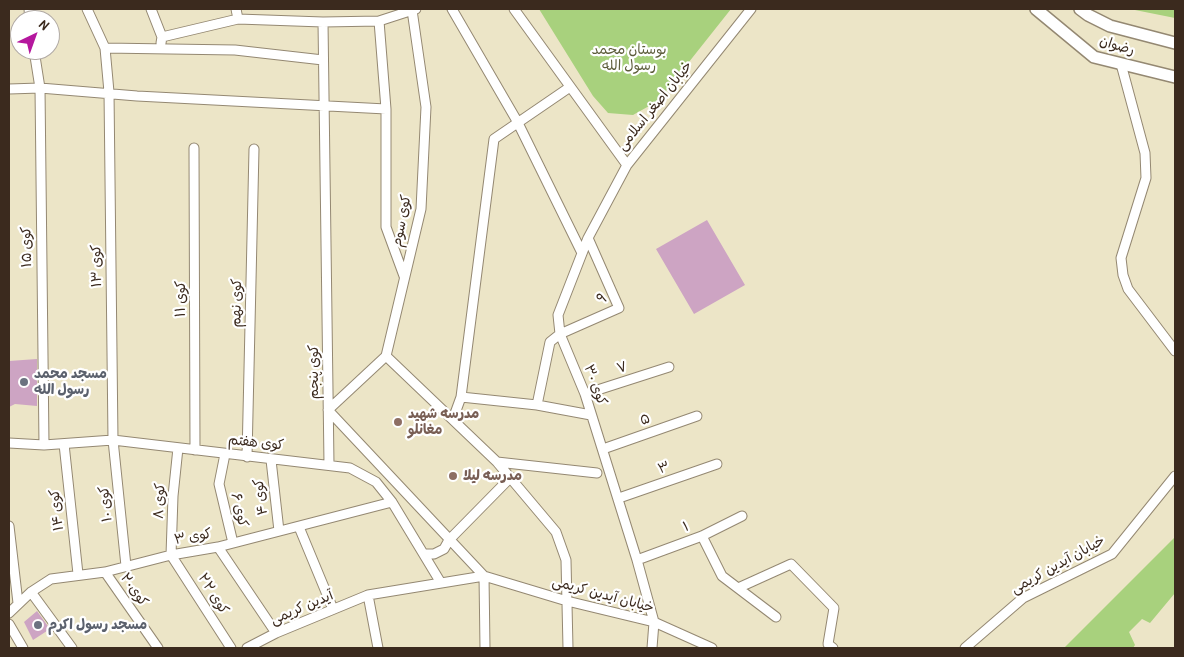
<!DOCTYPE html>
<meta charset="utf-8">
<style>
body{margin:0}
#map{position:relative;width:1184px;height:657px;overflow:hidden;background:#ece5c7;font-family:"Patrick Hand",sans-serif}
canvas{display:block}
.frame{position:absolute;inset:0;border:10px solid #3b2a1e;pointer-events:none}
.north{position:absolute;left:10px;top:10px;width:50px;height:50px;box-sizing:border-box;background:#fff;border:1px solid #b1aaa5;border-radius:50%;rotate:42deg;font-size:14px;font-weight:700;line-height:20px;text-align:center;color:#3b2a1e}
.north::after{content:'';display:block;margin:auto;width:18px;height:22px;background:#b5179e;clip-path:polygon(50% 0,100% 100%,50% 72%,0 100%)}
</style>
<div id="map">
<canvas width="1184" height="657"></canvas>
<div class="frame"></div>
<div class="north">N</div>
</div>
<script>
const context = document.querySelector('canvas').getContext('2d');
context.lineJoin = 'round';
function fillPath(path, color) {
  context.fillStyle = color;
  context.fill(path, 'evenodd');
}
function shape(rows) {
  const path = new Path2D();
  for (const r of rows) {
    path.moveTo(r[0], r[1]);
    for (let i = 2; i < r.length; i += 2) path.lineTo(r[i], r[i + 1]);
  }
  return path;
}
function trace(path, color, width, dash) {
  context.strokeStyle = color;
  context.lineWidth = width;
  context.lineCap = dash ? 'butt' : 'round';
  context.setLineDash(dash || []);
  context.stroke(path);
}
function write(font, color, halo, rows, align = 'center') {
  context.font = font + ' "Patrick Hand","Playpen Sans Arabic",sans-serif';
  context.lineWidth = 4.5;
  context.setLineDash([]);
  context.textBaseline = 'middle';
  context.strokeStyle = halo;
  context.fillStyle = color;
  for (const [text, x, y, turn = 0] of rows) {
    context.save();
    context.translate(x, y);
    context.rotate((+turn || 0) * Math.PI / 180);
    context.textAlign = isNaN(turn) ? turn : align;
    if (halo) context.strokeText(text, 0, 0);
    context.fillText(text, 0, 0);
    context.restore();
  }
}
fillPath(shape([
 [539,9,731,9,658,101,633,115,608,113,593,96],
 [1130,9,1175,9,1175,18],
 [1175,537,1175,593,1150,623,1142,619,1129,632,1135,645,1133,648,1064,648]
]), '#a8d17d');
fillPath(shape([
 [707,220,745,285,694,314,656,249],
 [37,359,37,406,15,404,9,407,9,361],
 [37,611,50,629,33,640,24,622]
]), '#cda4c3');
const street = shape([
 [29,9,30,20],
 [87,9,105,48,109,92,113,440,126,566],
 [151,9,162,37,161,43],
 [452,9,517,121,582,253],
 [514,9,627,165,751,9],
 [238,19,323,22,379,21,386,109,386,227,404,276],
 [379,21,416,9],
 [323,22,329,464],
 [162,37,238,19,236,9],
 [105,48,235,50,323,60],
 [34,50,40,88,44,445],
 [1121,64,1145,153,1146,178,1121,258,1123,275,1128,289,1175,351],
 [9,89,40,88,137,96,386,109],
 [194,148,195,450],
 [627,165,588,238,558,315,560,334,585,394,637,560,654,622,652,648],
 [386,356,497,462,556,532,566,560,568,648],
 [585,394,669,367],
 [461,397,494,139,570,87],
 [537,405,550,342,560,334,619,308,588,238],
 [328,410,386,356,421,209,426,107,412,10],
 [328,410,484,576],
 [453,419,461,397,537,405,591,415],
 [9,443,44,445,113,440,350,468,376,482,392,502,441,583],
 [64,444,78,574],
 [603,449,697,416],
 [225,454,219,484,233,543],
 [247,457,254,149],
 [271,460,279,531],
 [497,462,597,473],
 [619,498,717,464],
 [9,526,18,603],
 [299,527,333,609],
 [702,536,722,576,776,617],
 [218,547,276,633],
 [424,554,434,554,444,549,449,540,511,477],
 [171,555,231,648],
 [171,555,173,496,178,448],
 [637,560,702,536,742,516],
 [105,572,158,648],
 [484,576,485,648],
 [738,588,791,564,834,608,828,644,833,648],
 [31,592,72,648],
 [368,595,378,648],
 [9,613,31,592,51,579,105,572,171,555,218,547,392,502],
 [9,624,23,648],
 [247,648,276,633,368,595,484,576,567,601,654,622,712,648],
 [965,648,1023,598,1112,554,1175,476]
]);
const secondary = shape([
 [1036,9,1094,57,1175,77],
 [1080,9,1088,15,1110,26,1175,43]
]);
trace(street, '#948872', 11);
trace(secondary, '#948872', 14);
trace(street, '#fff', 9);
trace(secondary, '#fff', 11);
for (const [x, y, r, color] of [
 [24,382,5,"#6b7280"],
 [398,422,5,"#8d6e63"],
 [453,476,5,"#8d6e63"],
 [38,625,5,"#6b7280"]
]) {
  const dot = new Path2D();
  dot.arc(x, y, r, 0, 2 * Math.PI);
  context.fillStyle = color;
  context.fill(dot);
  trace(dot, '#fff', 2);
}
write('14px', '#3b2a1e', '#fff', [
 ["رضوان",1117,46,17],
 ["خیابان اصغر اسلامی",655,106,-51],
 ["کوی سوم",402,221,-79],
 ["کوی ۱۵",27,247,-91],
 ["کوی ۱۳",97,266,-91],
 ["کوی ۱۱",181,299,-90],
 ["۹",602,299,-31],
 ["کوی نهم",237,303,-89],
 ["۷",622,368,-18],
 ["کوی پنجم",314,372,-90],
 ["کوی ۳۰",595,385,70],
 ["۵",645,420,-19],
 ["کوی هفتم",256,443,6],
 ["۳",664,468,-19],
 ["کوی ۴",261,497,-97],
 ["کوی ۸",160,501,-87],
 ["کوی ۱۰",106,504,-96],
 ["کوی ۱۴",57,510,-96],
 ["کوی ۶",239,510,77],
 ["۱",686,527,-20],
 ["کوی ۳",193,537,-10],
 ["خیابان آیدین کریمی",1058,565,-29],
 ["کوی۲۰",134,590,55],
 ["کوی ۲۲",213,594,58],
 ["خیابان آیدین کریمی",603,595,15],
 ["آیدین کریمی",302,608,-23]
]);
write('14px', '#5c5c3a', '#fff', [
 ["بوستان محمد",629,50],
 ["رسول الله",629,66]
]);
write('bold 14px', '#5b616d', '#fff', [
 ["مسجد محمد",34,374],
 ["رسول الله",34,390],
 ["مسجد رسول اکرم",48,625]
], 'left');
write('bold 14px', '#785e54', '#fff', [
 ["مدرسه شهید",408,414],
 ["مغانلو",408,430],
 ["مدرسه لیلا",463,476]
], 'left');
</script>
